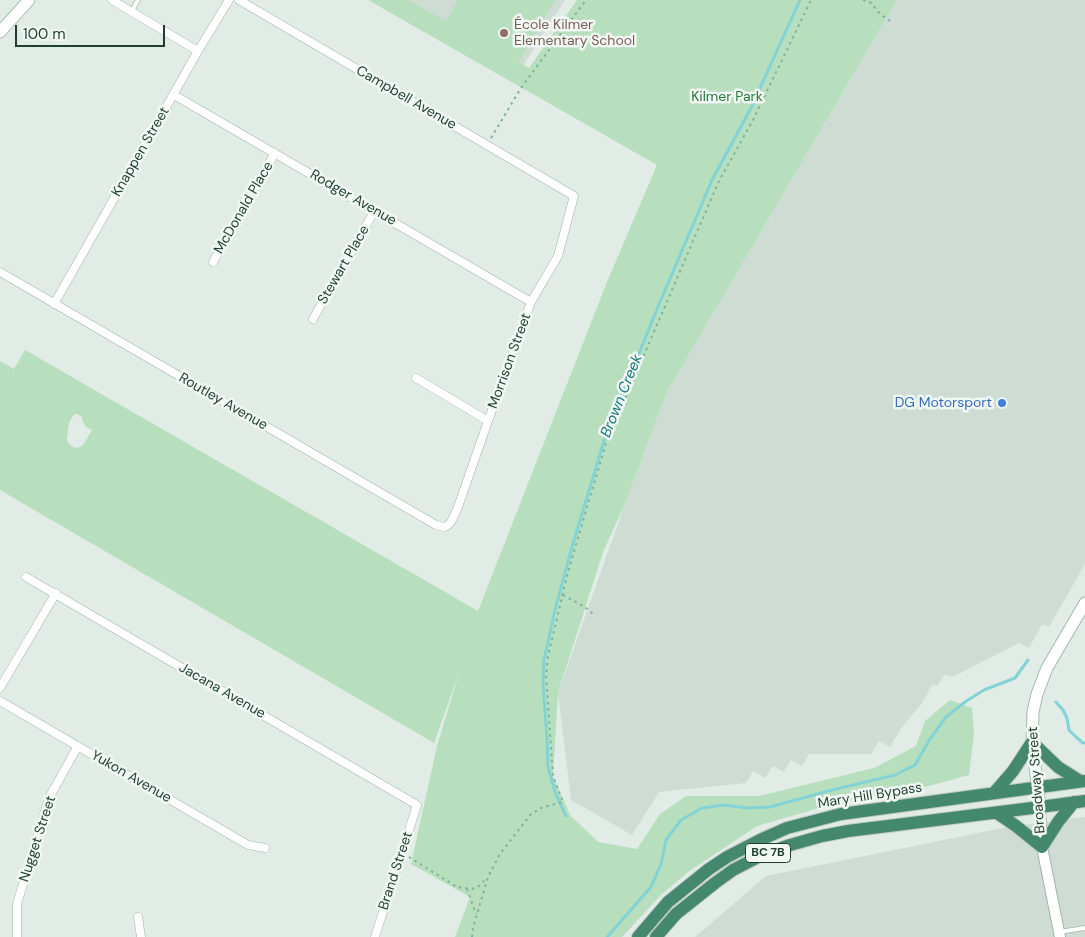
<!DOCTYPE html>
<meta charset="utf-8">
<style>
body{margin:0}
#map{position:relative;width:1085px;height:937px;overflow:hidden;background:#e0ece5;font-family:"DM Sans",sans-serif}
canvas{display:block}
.scale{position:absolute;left:15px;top:25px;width:150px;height:22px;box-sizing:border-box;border:2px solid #1f3e32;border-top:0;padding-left:6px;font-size:15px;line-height:18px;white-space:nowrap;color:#1f3e32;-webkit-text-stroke:4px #f1f8f4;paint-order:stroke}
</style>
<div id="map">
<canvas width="1085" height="937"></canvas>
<div class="scale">100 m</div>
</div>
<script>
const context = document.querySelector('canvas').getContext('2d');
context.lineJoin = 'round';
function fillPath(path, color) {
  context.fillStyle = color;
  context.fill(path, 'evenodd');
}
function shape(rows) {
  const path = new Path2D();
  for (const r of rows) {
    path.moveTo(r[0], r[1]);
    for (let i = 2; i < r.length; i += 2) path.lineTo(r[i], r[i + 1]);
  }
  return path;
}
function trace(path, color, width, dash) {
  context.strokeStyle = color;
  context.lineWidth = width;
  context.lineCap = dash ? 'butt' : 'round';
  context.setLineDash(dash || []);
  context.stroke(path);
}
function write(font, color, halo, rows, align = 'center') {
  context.font = font + ' "DM Sans",sans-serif';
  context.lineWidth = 5;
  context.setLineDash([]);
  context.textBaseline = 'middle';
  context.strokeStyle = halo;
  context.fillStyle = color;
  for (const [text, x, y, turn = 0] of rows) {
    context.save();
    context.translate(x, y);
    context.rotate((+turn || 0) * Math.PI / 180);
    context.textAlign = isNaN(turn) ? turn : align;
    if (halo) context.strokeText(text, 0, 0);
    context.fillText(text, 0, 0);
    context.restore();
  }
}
fillPath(shape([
 [406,0,565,0,523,66],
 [897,0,1085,0,1085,564,1049,627,1042,624,1029,648,1019,643,952,677,945,674,937,686,933,684,922,703,902,727,890,747,879,741,871,754,809,754,802,766,791,760,784,772,773,766,765,778,753,771,746,783,659,792,632,835,571,800,558,693,625,504,667,392],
 [1085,817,1085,937,695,937,766,876,1008,827]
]), '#cedcd4');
fillPath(shape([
 [368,0,408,0,446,21,458,0,555,0,519,62,529,68,577,0,897,0,667,392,625,504,603,552,558,693,553,776,570,815,598,842,637,849,660,814,686,796,759,796,874,768,916,746,925,721,950,700,972,708,974,735,969,775,921,788,840,802,757,826,688,872,661,895,622,937,455,937,470,897,411,864,437,746,460,670,434,743,0,490,0,361,14,369,25,350,478,611,607,282,657,165],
 [75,414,77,414,82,417,82,420,86,427,92,430,83,445,78,448,73,447,68,443,67,439,69,423,72,417]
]), '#b7dfbd');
trace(shape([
 [1056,702,1063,710,1067,718,1069,730,1076,737,1083,743,1085,743],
 [566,816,555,792,548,767,547,739,543,683,544,660,555,610,572,547,606,434,660,302,712,180,751,108,800,0],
 [607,937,651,887,661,864,666,840,681,820,702,808,724,805,747,808,770,807,832,790,895,775,915,765,930,739,946,717,965,702,984,690,1015,678,1028,660]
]), '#83d3d6', 3);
const service = shape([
 [132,11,138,0],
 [1059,932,1085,928]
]);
const minor = shape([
 [112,0,198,51],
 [174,95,531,302],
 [213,262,275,153],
 [0,272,436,525,444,527,447,526,451,522,458,507,488,421,531,302,558,256,574,196,239,0],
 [54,304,198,51,229,0],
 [313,319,375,210],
 [416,378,488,421],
 [26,577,417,805,375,937],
 [0,688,56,593],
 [0,701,248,845,265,848],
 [138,917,141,937],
 [17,937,17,904,47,804,50,796,78,746]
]);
const tertiary = shape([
 [1040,807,1042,847,1060,937]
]);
const secondary = shape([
 [0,32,29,0],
 [1040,807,1032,742,1033,712,1037,694,1047,668,1085,603]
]);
const trunk = shape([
 [994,793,1013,771,1032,742,1058,767,1080,781],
 [997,813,1016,826,1042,847,1058,822,1074,802],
 [638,937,668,902,709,869,727,857,760,840,787,828,841,814,1085,781],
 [656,937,676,914,715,883,733,870,762,855,790,845,822,836,848,831,1040,807,1085,801]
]);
trace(service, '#a2b4ac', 5.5);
trace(minor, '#a2b4ac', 9);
trace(tertiary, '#a2b4ac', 12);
trace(secondary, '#a0bcaf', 13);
trace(trunk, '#c0c9c6', 14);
trace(shape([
 [863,0,871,3,880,14,893,23],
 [491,138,521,88,586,0],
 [563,595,585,607,594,615],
 [409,857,457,887,472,889,479,886,486,879],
 [467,889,476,914],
 [472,937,473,928,488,877,500,854,531,814,543,807,563,802,553,776,546,675,548,656,568,572,606,443,719,181,753,120,811,0]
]), '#7eb29b', 2, [2.5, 4]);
trace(service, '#fff', 4);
trace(minor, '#fff', 8);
trace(tertiary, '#fff', 10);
trace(secondary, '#fff', 11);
trace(trunk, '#458870', 12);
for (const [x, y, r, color] of [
 [504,33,5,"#8d6e63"],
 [1002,403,5,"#3f7fe0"]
]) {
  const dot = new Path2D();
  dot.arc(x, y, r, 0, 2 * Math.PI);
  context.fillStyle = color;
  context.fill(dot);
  trace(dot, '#f1f8f4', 2);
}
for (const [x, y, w] of [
 [768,853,45]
]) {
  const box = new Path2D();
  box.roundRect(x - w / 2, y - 9.5, w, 19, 4);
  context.fillStyle = '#f1f8f4';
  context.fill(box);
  trace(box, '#1f3e32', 1);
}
write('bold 12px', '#1f3e32', null, [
 ["BC 7B",768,853]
]);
write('14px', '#785e54', '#f1f8f4', [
 ["École Kilmer",514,25],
 ["Elementary School",514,41]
], 'left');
write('14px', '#27773c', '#f1f8f4', [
 ["Kilmer Park",727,97]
]);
write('14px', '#1f3e32', '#f1f8f4', [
 ["Campbell Avenue",406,98,30],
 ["Knappen Street",141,152,-60],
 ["Rodger Avenue",353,198,30],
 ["McDonald Place",244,208,-60],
 ["Stewart Place",344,265,-60],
 ["Morrison Street",510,361,-70],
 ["Routley Avenue",223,402,30],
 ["Jacana Avenue",222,691,30],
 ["Yukon Avenue",131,777,30],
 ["Broadway Street",1037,780,-94],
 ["Mary Hill Bypass",870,796,-9],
 ["Nugget Street",38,839,-72],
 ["Brand Street",396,871,-72]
]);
write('14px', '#366cbe', '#f1f8f4', [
 ["DG Motorsport",992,403]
], 'right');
write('italic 15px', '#15797e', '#f1f8f4', [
 ["Brown Creek",622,396,-68]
]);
</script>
